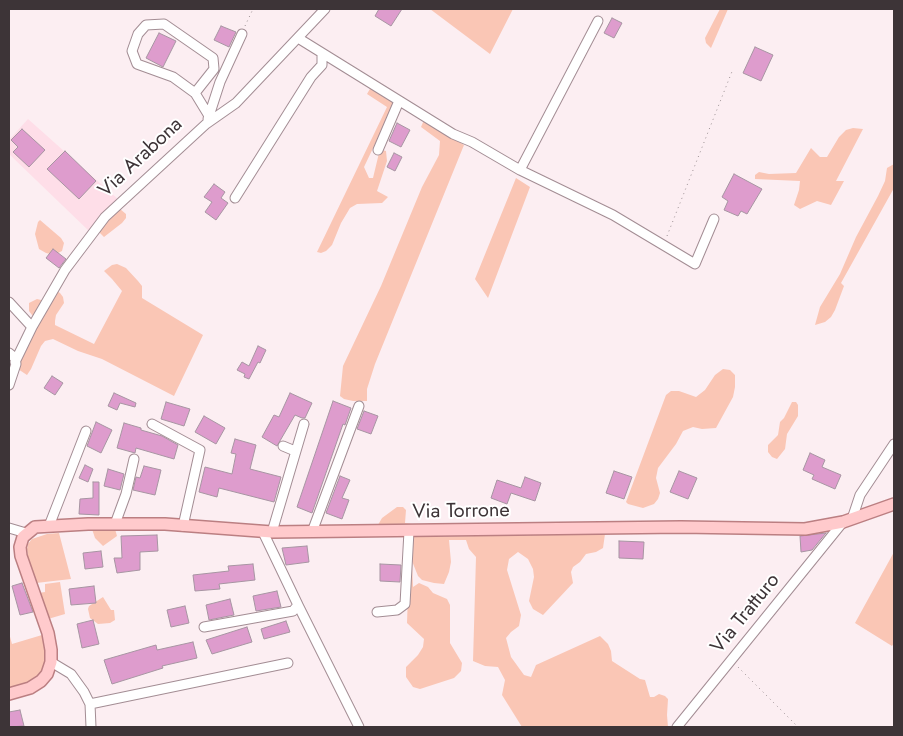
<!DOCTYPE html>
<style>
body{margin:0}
#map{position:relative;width:903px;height:736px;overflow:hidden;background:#fceef2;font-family:Jost,sans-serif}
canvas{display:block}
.frame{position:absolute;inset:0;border:10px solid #3d3437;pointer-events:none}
</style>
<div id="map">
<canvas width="903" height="736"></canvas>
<div class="frame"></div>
</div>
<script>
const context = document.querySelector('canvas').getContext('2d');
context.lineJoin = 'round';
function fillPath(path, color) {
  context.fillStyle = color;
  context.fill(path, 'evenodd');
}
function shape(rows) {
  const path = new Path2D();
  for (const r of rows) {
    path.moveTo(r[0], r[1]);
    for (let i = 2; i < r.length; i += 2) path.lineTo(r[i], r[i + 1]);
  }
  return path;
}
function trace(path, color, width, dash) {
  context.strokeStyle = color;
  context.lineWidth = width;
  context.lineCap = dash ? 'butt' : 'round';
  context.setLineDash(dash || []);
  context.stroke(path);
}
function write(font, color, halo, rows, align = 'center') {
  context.font = font + ' Jost,sans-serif';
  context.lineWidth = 4;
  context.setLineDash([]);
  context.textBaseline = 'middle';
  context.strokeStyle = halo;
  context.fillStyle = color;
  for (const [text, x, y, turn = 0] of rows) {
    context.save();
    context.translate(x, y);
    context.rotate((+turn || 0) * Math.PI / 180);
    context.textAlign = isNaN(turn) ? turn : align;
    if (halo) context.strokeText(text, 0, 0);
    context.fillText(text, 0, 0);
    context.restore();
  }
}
fillPath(shape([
 [28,119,119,200,90,232,9,154,9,140]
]), '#fedee8');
fillPath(shape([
 [430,9,513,9,490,54],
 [720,9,728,9,711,48,706,43,705,38],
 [371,87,391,99,394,104,364,167,369,178,373,178,379,153,382,150,386,151,387,161,377,191,388,197,382,203,357,204,350,208,341,223,332,245,326,251,321,253,317,252,387,107,367,94],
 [424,120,464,145,375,364,367,389,367,401,353,401,344,399,340,396,343,366,381,286,422,187,439,155,440,141,421,127],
 [853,128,863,129,836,181,844,181,831,205,817,201,800,209,794,205,799,190,800,181,755,179,755,175,759,172,769,174,796,173,811,148,820,157,827,157,839,137,846,130],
 [894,164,894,188,841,283,844,286,835,310,831,317,825,322,815,325,820,307,840,274,856,237,878,196,885,181,887,168],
 [516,178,530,187,488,298,475,279],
 [120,209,126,214,126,218,122,223,104,237,98,231],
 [40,220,61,238,64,243,62,251,54,255,46,253,39,249,35,234,38,222],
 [117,264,126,268,138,281,142,286,142,298,203,335,174,396,102,359,78,351,53,339,45,341,41,346,31,369,27,375,18,369,17,361,35,319,29,311,29,303,37,299,45,301,52,288,60,293,63,297,64,303,56,315,55,321,55,325,94,344,122,291,112,279,104,271,112,265],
 [723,369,730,370,735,375,735,387,733,397,716,428,702,429,693,427,683,431,676,444,658,468,656,478,660,493,658,499,654,504,643,508,628,504,626,502,666,395,671,391,679,391,696,397,705,390,715,375],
 [792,402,796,402,798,405,798,416,787,434,785,449,777,459,772,457,768,452,768,445,778,435,780,422,784,418],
 [397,507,403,507,406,510,405,523,433,527,375,530,382,518],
 [92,529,115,529,117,536,103,546,95,538],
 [59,533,71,579,36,583,29,563,27,549,28,544,32,539,47,534],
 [605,534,603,548,596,552,586,554,580,562,573,567,571,572,573,583,543,615,533,609,529,601,534,577,533,569,528,559,518,552,509,559,507,570,521,615,519,626,511,632,506,638,511,657,524,675,531,677,536,665,600,636,608,644,611,651,612,661,640,679,645,680,650,697,654,697,659,694,665,696,668,699,667,715,668,727,522,727,502,695,505,680,498,667,485,666,473,661,476,557,469,549,466,540,449,540,451,562,449,572,444,584,434,583,422,580,418,576,412,561,413,587,419,583,428,587,433,593,447,599,450,605,450,643,462,663,461,671,454,678,420,689,413,687,406,677,406,667,418,655,423,647,424,639,407,623,410,537],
 [894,552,894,643,892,646,855,623],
 [60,582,65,614,48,619,38,593,45,592,45,584],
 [103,597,111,610,114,610,115,620,110,623,98,624,90,618,88,609,89,606],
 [9,633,12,644,42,635,47,664,39,679,9,690]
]), '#fac6b5');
const building = shape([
 [379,9,402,9,391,26,375,16,379,9],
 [612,18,622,23,614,38,604,33,612,18],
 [221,26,236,32,229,47,214,40,221,26],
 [159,33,176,41,163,67,146,58,159,33],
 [755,47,773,55,761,81,743,73,755,47],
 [397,123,410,130,401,147,389,141,397,123],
 [22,129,45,150,29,167,13,152,18,147,11,140,22,129],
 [65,151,96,181,79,199,47,169,65,151],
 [394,153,402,157,395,171,387,167,394,153],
 [734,174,762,189,747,214,741,211,738,216,724,210,728,201,722,197,734,174],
 [214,184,225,192,221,198,228,203,216,220,205,212,212,202,204,197,214,184],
 [53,249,66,259,59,268,46,258,53,249],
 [258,346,266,350,260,363,258,362,249,379,244,377,245,374,237,370,242,362,249,366,258,346],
 [52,376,63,383,55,395,44,388,52,376],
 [114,393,136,403,135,407,120,403,117,410,108,406,114,393],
 [290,393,312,403,305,418,302,418,295,415,277,446,262,437,274,415,279,417,290,393],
 [333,401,351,408,345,425,343,424,312,513,297,507,333,401],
 [166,402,190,409,184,426,161,419,166,402],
 [364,411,378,416,371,434,357,429,364,411],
 [204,416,225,428,216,444,195,432,204,416],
 [96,422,112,430,101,453,87,446,96,422],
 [124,423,141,428,141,430,162,436,178,445,174,459,136,448,135,453,117,448,124,423],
 [235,439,256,445,250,469,281,477,274,502,219,488,217,497,199,492,205,467,232,474,236,454,231,453,235,439],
 [810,453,825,460,822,467,841,475,835,489,812,479,814,475,803,470,810,453],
 [85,465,93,469,88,482,79,478,85,465],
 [144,466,161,470,155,495,133,490,136,477,140,478,144,466],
 [108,469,124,474,120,490,104,486,108,469],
 [614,471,632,477,624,499,606,493,614,471],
 [679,471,697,478,688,499,670,492,679,471],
 [340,476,350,480,342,498,349,500,342,519,326,513,340,476],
 [525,477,541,483,535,501,511,493,507,504,491,498,497,480,521,488,525,477],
 [93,482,99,482,99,515,79,514,80,499,93,498,93,482],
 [826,533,812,550,801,552,800,536,826,533],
 [157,535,158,551,140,552,140,570,117,573,114,558,122,558,121,536,157,535],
 [619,541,644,542,643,559,619,558,619,541],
 [307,546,309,562,286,565,282,548,307,546],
 [101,551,103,567,85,569,83,553,101,551],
 [253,564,255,580,219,584,220,589,195,591,193,575,229,571,228,566,253,564],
 [380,564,401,565,400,582,380,581,380,564],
 [22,583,33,612,20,615,12,586,22,583],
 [94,586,96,603,71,605,69,589,94,586],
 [277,591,281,607,256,611,253,596,277,591],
 [230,599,234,615,209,620,206,605,230,599],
 [185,606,189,623,171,627,167,610,185,606],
 [93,620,99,644,82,648,77,624,93,620],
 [286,621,290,632,264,639,261,629,286,621],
 [247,627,252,642,212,654,206,640,247,627],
 [193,642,197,658,162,666,163,668,112,684,104,660,156,645,157,650,193,642],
 [20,710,24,726,9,727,9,712,20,710]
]);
fillPath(building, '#de9ccd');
trace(building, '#a795a2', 1);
const minor = shape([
 [298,38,453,134,472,142,520,170,613,215,695,264,714,219],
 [195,93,214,69,213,58,164,24,146,25,138,34,132,51,137,64,173,77,195,93,209,116],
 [208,119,220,82,242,34],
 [378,150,399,101],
 [520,170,598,21],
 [235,198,311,77,322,65,322,53],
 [9,302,32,327],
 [9,353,15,358,16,364,9,385],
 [15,362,32,327,65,270,105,217,206,124,236,103,325,9],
 [152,424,200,450,183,526],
 [283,446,295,451],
 [852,519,860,495,894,444],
 [115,524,126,494,134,459],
 [49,526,86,431],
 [9,528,26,533],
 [272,532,304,424],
 [312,532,359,406],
 [298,605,359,727],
 [377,612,397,610,405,604,409,531],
 [204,627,293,611,298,605,263,532],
 [51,662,71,674,84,692,90,704,91,727],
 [90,704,288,663],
 [677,727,843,522]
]);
const major = shape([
 [9,694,30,688,41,681,47,674,51,662,51,650,48,633,21,556,20,547,23,537,35,527,88,524,165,524,272,532,681,527,805,529,843,522,894,504]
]);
trace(minor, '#a38d94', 11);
trace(major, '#bb7f82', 14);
trace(shape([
 [245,26,253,9],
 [667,236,733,69],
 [738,667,798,727]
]), '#998e91', 1, [1, 4]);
trace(minor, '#fff', 9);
trace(major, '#ffcacc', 11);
write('20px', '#3d3437', '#fff', [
 ["Via Arabona",141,158,-43],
 ["Via Torrone",461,512,-1],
 ["Via Tratturo",746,614,-51]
]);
</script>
